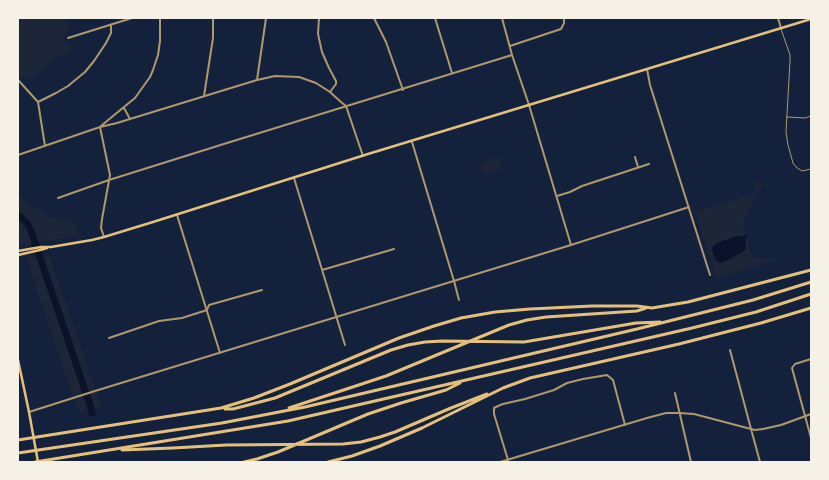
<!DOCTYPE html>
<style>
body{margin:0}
#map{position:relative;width:829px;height:480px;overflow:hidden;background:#14213d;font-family:"IBM Plex Sans",sans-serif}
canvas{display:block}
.frame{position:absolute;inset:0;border:19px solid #f6f1e7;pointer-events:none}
</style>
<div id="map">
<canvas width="829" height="480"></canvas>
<div class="frame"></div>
</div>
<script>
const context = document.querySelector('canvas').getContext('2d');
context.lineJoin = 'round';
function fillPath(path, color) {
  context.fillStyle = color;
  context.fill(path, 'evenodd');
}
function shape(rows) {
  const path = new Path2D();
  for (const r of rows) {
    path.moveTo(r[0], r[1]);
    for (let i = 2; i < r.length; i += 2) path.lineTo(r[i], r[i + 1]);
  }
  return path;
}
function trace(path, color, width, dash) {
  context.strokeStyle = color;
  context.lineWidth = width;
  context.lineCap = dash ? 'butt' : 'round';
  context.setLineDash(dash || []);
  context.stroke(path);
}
fillPath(shape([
 [18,18,66,18,70,32,66,33,64,36,65,43,72,47,28,80,24,76,19,76,18,77],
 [499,157,502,169,485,174,481,163],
 [765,179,744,218,743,223,752,257,779,259,717,278,695,212,755,193,755,186,752,184],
 [18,195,48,217,71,221,78,235,27,244,18,244],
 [49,255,101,406,80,412,72,393,34,281,28,258]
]), '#1d2539');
fillPath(shape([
 [748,234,745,240,746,248,743,252,726,261,720,263,716,260,713,254,712,249,713,246,717,243,737,236,743,236]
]), '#0b132b');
trace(shape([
 [18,215,27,223,31,231,89,402,92,413]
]), '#0b132b', 7);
trace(shape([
 [781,29,790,55,790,61,786,132,788,145,793,163,796,167,802,171,811,169],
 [787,117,805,118,811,116]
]), '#b1986c', 1);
trace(shape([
 [319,18,318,34,322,52,329,68,336,81,336,84,330,92],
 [374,18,386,42,403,90],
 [435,18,452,73],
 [778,18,781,28],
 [68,38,132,18],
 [510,46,561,29,564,23,564,18],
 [647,69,650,85,710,275],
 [257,80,266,18],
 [19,81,38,102,45,146],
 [204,96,213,38,213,18],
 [38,102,56,93,68,86,85,72,94,61,106,43,111,33,111,25],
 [529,105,571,245],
 [124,108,130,119],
 [101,126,113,116,135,98,150,77,153,70,158,55,160,41,160,18],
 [100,127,110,175,102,219,101,228,104,237],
 [412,142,454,281,459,300],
 [18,155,100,127,117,123,257,80,275,76,299,77,316,83,330,92,341,102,346,106,363,156],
 [635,157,638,167],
 [294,178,345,345],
 [557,196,570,192,582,186,649,164],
 [58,198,109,180,227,143,512,55],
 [177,215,220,353],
 [322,270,394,249],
 [207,310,209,305,262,290],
 [109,338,159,321,182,318,207,310],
 [730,350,751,429,755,430,763,429,781,425,811,414],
 [811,359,795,364,792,368,811,438],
 [675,393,691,462],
 [29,412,95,391,571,245,689,207],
 [508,460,494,414,494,408,498,406,503,404,525,399,554,390,567,383,583,379,607,375,613,380,625,425]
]), '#b1986c', 2);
trace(shape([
 [502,18,512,55,529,105],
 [500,462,647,418,666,413,679,413,694,414,751,429,760,462]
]), '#b1986c', 2);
trace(shape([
 [18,251,41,247,51,247,92,240,104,237,153,222,368,154,811,19],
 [18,255,40,250,47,248],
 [18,360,29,412,38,462]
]), '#e5c07b', 2.5);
trace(shape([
 [289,408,386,376,509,325,527,320,546,317,637,311,646,308],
 [225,409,233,409,275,398,391,350,408,345,425,342,443,341,524,342,636,323,660,322],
 [18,440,221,408,254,398,290,384,399,338,434,326,461,318,495,312,530,309,592,306,637,306,652,308,688,302,811,270],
 [122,450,173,448,226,445,343,444,361,442,380,437,395,432,451,408,487,394],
 [18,453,222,423,305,407,637,329,753,300,811,282],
 [35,462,288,421,692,328,756,312,811,294],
 [244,462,257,459,278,452,368,414,401,403,446,390,460,383],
 [328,462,352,456,380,446,422,428,503,388,530,378,679,344,761,323,811,308]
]), '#e5c07b', 3);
</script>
